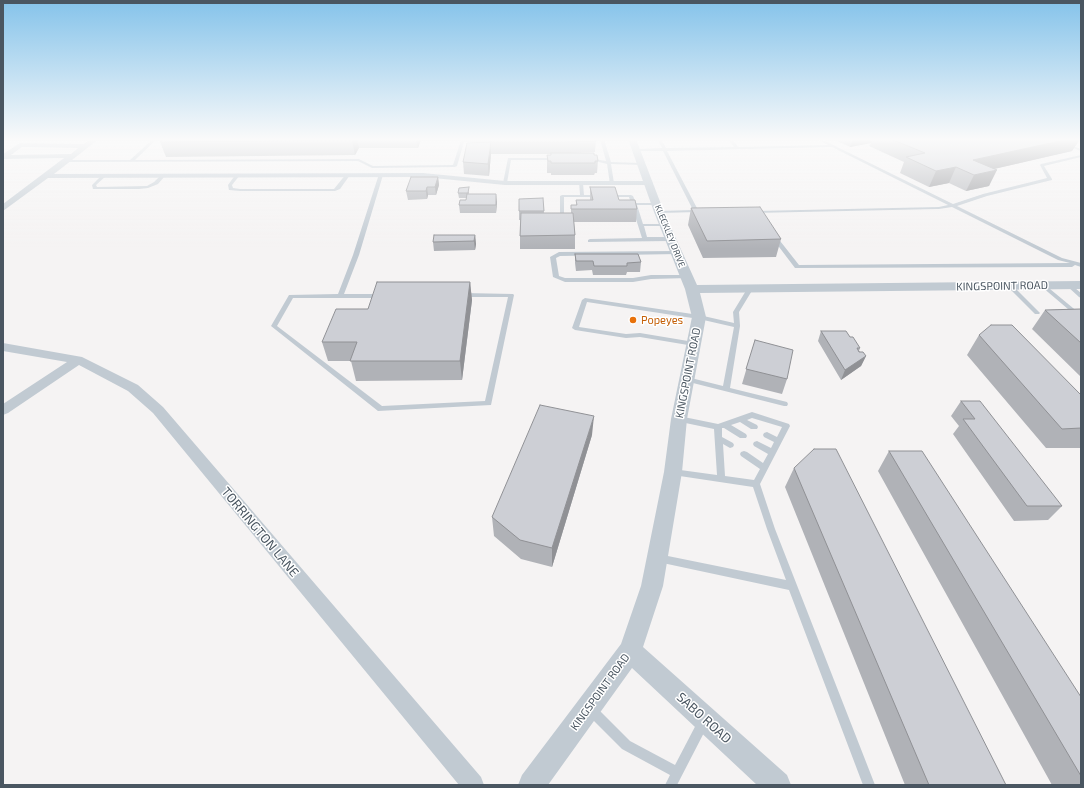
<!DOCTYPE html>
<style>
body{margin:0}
#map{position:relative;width:1084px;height:788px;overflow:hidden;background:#f5f3f3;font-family:"Exo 2",sans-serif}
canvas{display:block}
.frame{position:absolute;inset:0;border:4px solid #4a5661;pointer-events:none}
</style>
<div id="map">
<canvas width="1084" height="788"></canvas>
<div class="frame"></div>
</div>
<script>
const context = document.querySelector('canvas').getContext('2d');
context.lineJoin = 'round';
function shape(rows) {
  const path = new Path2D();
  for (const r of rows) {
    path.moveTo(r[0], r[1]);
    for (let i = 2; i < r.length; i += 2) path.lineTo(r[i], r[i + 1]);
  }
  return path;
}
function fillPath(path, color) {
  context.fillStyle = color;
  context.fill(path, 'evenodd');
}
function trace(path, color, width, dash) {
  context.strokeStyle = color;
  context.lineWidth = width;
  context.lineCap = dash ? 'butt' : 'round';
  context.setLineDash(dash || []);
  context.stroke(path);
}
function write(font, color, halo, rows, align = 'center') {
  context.font = font + ' "Exo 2",sans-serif';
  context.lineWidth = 3;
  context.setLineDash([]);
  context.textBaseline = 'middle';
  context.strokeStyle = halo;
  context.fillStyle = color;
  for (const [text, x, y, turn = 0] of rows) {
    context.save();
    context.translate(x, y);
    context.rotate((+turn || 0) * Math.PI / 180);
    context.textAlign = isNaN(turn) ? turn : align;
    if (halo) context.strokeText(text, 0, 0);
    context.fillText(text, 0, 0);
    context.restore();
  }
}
fillPath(shape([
 [153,139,157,139,135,160,359,159,373,166,453,165,461,140,495,139,492,142,464,142,457,166,455,167,372,168,358,161,66,162,64,161,66,160,130,160,153,139],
 [600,139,604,139,611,162,642,163,644,164,642,165,611,164,614,183,610,184,607,164,587,159,589,158,606,161,600,139],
 [657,139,661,139,666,148,734,147,728,139,732,139,738,147,828,145,817,139,821,139,953,204,983,194,1047,178,1040,165,1041,164,1081,155,1081,157,1044,166,1052,179,1052,180,987,196,957,206,1062,258,1081,263,1081,267,1075,265,1072,267,795,268,773,239,773,237,777,237,799,265,1070,263,1058,260,952,207,939,209,753,213,753,211,755,211,939,207,948,205,832,147,667,151,698,210,702,211,700,212,657,213,657,211,659,211,693,210,663,151,637,151,635,150,637,149,662,148,657,139],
 [1048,139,1053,139,1081,149,1081,151,1048,139],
 [508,158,557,158,559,159,557,160,511,160,507,183,505,184,503,183,508,158],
 [236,174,240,175,232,185,233,188,240,189,334,189,346,174,350,175,340,189,335,191,240,191,229,190,228,185,236,174],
 [379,174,383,175,359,255,344,294,382,294,385,296,382,298,293,298,277,326,382,406,485,401,508,297,463,297,460,295,463,293,513,294,514,295,491,405,378,411,271,326,289,295,338,294,353,255,379,174],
 [102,175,106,176,96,185,97,187,147,186,154,182,161,175,165,176,158,184,148,188,139,189,93,189,92,185,102,175],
 [579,182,583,183,584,195,598,195,600,196,598,197,564,197,564,219,560,220,560,196,562,195,580,195,579,182],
 [607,195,631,195,633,196,636,203,659,203,659,204,657,205,637,205,643,224,665,224,667,225,665,226,644,226,647,237,671,237,674,239,671,241,588,242,588,240,590,239,642,238,629,197,609,197,607,196,607,195],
 [676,251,679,253,678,254,560,256,556,258,559,276,565,278,633,278,651,275,687,275,690,277,689,278,651,279,633,282,565,282,553,277,550,257,559,252,676,251],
 [1069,283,1081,293,1081,298,1079,297,1067,286,1067,284,1069,283],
 [1010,284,1012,285,1040,313,1039,314,1035,314,1008,287,1008,285,1010,284],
 [1044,284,1079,313,1080,314,1079,315,1075,315,1042,287,1042,285,1044,284],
 [750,287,753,289,739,312,740,326,730,388,787,402,788,404,787,406,784,406,685,381,684,379,685,377,687,377,723,386,734,327,699,319,587,302,579,327,626,334,640,333,694,342,697,344,694,346,640,337,626,338,575,330,572,328,582,300,585,298,699,315,734,323,733,312,747,289,750,287],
 [752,412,789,424,790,426,760,484,775,529,875,785,863,785,789,590,658,562,655,561,653,558,655,555,658,554,786,580,767,529,753,487,673,475,670,474,669,472,670,470,673,469,717,475,714,429,676,421,675,419,676,417,679,416,718,424,752,412],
 [752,418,782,427,777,437,767,432,764,433,763,435,764,437,774,442,771,448,757,441,754,442,753,444,754,446,768,454,763,463,747,452,744,451,741,452,740,454,741,456,760,469,754,480,725,476,723,444,730,448,733,447,734,445,733,443,722,437,722,428,724,428,740,438,746,438,747,436,746,434,731,425,740,422,751,429,757,429,758,427,757,425,747,420,752,418],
 [592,706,596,707,630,741,675,765,699,719,703,717,707,719,709,723,677,785,665,785,670,775,622,749,588,715,587,711,588,707,592,706]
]), '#c1cad2');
fillPath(shape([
 [91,139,99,139,54,174,423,173,505,181,649,181,653,183,649,185,505,185,423,177,48,178,3,211,3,204,64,158,3,159,3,154,20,143,84,144,91,139],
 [22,147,78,148,71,154,11,155,22,147],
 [3,343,82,357,138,385,163,407,481,777,484,785,459,785,153,413,128,391,79,365,8,413,3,415,3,404,67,362,3,351,3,343]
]), '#c1cad2');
fillPath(shape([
 [628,139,636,139,664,212,697,285,1081,281,1081,289,700,293,706,317,687,419,682,472,663,586,643,647,787,775,791,785,757,785,632,668,548,785,518,785,522,775,621,644,641,586,664,472,671,419,692,317,685,289,654,212,628,139]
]), '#c1cad2');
fillPath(shape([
 [163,139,421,139,418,148,359,148,355,155,166,157,160,142],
 [682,139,721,139,682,140],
 [833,139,1080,139,1072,151,994,169,989,186,966,191,949,183,929,187,900,173,904,162,869,146,871,143,850,147],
 [596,141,595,152,570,153,594,155,598,161,597,173,595,173,594,175,551,175,551,173,547,173,547,155,551,155,551,154,491,154,491,142],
 [491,154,489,176,464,174,463,162],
 [438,177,439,185,436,195,428,195,427,199,408,200,406,191],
 [590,187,637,209,636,222,574,222,575,235,575,249,520,249,520,220,519,220,519,199,543,198,544,213,571,213,571,205,576,205,576,200,590,200],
 [469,192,469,194,497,202,496,213,460,213,459,205,466,200,467,198,459,198,458,193],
 [691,208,781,239,776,257,703,258,688,225],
 [475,235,476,244,475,250,434,251,433,242],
 [575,254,641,262,640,272,627,272,626,275,593,275,592,270,576,271,575,263],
 [470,282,472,300,462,380,356,381,351,361,328,361,322,342,368,309],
 [1081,309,1081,377,1032,329,1045,310],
 [821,331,850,337,860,348,859,351,866,356,861,366,841,380,818,341],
 [979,335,1081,395,1081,448,1046,448,967,355],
 [755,340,787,379,782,394,742,384],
 [961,401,1062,506,1048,520,1014,521,953,434,959,426,951,416],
 [592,435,552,567,521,559,494,536,492,517],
 [889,451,1081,697,1081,785,1052,785,878,471],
 [794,468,1006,785,905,785,785,487]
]), '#b0b2b7');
fillPath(shape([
 [353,139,357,139,359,148,355,155,352,140],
 [416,139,421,139,418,148],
 [853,139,872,139,871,143,850,147],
 [1069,139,1080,139,1072,151,972,174,973,160],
 [491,142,491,154,489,176,488,164],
 [956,167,949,183,929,187,936,171],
 [997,170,989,186,966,191,974,175],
 [438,177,439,185,436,195,435,187],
 [427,187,428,195,427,199,426,191],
 [496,194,497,202,496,213],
 [475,235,476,244,475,250,474,241],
 [470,282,472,300,462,380,460,361],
 [866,356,861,366,841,380,845,370],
 [594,416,592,435,552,567,552,548]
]), '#909195');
const building = shape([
 [163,139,353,139,352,140,160,142,163,139],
 [491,139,595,139,596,141,566,142,491,142,491,139],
 [891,139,1069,139,973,160,997,170,974,175,956,167,936,171,906,157,925,153,891,139],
 [491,142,488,164,463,162,467,143,491,142],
 [551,153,594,153,594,155,597,155,598,161,595,161,595,163,551,163,551,161,548,161,547,155,551,155,551,153],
 [411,177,438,177,435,187,427,187,426,191,406,191,411,177],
 [469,187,468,193,458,193,459,188,469,187],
 [590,187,615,187,619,200,635,200,637,209,571,209,571,205,577,205,576,200,593,200,590,187],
 [467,194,496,194,496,205,459,205,460,200,466,200,467,194],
 [543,198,544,211,519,211,519,199,543,198],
 [760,207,781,239,707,241,691,208,760,207],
 [521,213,573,213,575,235,520,236,521,213],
 [434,235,475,235,474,241,433,242,434,235],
 [575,254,638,254,641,262,627,263,627,266,594,266,593,261,576,261,575,254],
 [377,282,470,282,460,361,350,361,357,342,322,342,336,309,368,309,377,282],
 [1081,309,1081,343,1045,310,1081,309],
 [991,325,1012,325,1081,395,1081,428,1062,429,979,335,991,325],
 [821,331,846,331,850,337,853,337,860,348,857,348,859,352,863,352,866,356,845,370,821,331],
 [755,340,793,350,787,379,746,369,755,340],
 [961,401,980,401,1062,506,1027,506,963,419,975,419,961,401],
 [540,405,594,416,552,548,520,540,492,517,540,405],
 [814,449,836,449,1006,785,929,785,794,468,814,449],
 [889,451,922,451,1081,697,1081,776,889,451]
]);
fillPath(building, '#cdcfd5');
trace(building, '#909195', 1);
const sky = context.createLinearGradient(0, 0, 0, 249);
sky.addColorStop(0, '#85c3ea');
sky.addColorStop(0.56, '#fafafa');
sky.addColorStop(1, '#fafafa00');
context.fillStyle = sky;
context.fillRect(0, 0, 1084, 249);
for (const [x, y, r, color] of [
 [633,320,4,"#e8710a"]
]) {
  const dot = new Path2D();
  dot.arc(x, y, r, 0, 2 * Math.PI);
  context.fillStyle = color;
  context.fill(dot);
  trace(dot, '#fff', 1.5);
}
write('9px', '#4a5661', '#fff', [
 ["KLECKLEY DRIVE",670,236,68]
]);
write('11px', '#4a5661', '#fff', [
 ["KINGSPOINT ROAD",1002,286,-1],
 ["KINGSPOINT ROAD",688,373,-79],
 ["KINGSPOINT ROAD",600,692,-54]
]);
write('11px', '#c56008', '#fff', [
 ["Popeyes",641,320]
], 'left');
write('13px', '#4a5661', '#fff', [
 ["TORRINGTON LANE",260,532,50],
 ["SABO ROAD",704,718,42]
]);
</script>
